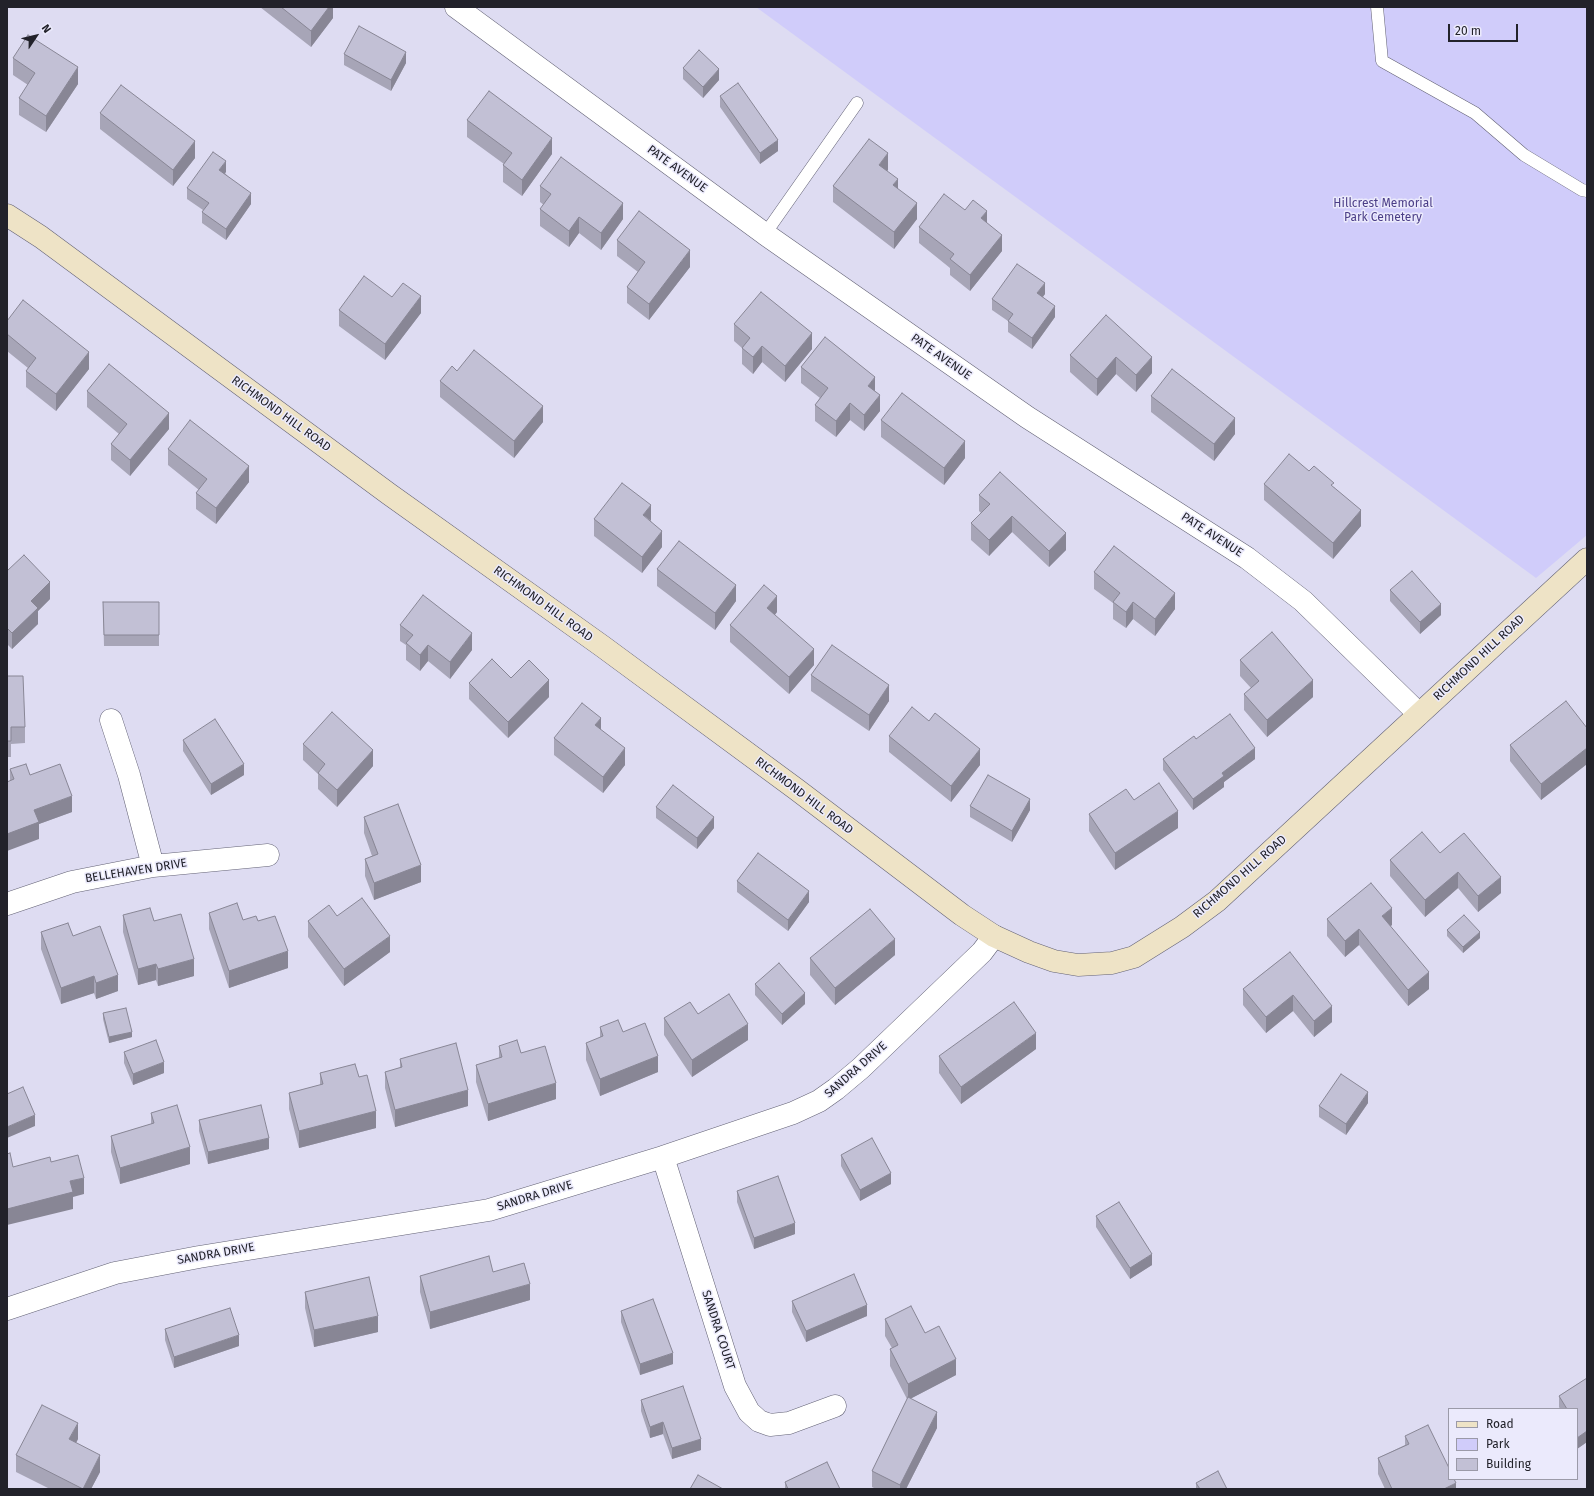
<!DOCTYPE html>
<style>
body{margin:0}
#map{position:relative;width:1594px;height:1496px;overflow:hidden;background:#dedcf2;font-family:"Fira Sans",sans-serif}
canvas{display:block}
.frame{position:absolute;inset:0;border:8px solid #22222a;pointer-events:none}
.legend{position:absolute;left:1448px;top:1408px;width:130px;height:72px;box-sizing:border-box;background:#ebeafc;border:1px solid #9b9aa8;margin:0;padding:5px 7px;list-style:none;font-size:12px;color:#22222a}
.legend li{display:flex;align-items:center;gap:8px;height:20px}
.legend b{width:20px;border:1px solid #9b9aa8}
.north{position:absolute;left:16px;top:16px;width:40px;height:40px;-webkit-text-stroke:3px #ebeafc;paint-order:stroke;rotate:55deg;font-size:11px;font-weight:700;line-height:16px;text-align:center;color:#22222a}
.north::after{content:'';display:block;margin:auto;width:14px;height:18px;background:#22222a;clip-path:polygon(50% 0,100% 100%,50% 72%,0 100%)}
.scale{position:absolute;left:1448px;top:24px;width:70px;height:18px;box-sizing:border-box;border:2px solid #22222a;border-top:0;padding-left:5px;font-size:12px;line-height:14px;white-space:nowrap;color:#22222a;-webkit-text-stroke:3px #ebeafc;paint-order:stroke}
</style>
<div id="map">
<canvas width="1594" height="1496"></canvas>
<div class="frame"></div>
<ul class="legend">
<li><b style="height:5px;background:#eee3c6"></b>Road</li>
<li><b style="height:11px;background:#d0ccfa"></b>Park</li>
<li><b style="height:11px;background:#c2c0d5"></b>Building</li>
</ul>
<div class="north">N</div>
<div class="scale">20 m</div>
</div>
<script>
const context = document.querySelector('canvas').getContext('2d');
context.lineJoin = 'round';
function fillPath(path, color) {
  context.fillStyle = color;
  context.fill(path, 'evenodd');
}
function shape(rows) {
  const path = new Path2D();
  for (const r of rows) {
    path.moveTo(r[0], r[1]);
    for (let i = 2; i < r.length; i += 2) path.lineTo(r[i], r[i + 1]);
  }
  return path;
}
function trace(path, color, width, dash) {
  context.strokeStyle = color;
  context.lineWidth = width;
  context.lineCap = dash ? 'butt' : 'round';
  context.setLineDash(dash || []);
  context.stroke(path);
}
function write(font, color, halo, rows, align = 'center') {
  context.font = font + ' "Fira Sans",sans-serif';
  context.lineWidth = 3;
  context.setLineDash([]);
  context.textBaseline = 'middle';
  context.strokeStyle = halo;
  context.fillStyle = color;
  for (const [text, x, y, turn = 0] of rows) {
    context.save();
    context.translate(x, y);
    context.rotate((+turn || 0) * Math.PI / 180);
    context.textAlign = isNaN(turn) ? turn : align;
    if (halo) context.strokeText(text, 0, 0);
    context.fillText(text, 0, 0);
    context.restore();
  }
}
fillPath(shape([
 [756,7,1587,7,1587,535,1536,578]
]), '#d0ccfa');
const lane = shape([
 [1377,7,1382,61,1475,113,1524,155,1582,190,1587,191],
 [765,234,857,103]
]);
const street = shape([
 [456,7,765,234,1027,417,1247,558,1303,601,1419,714],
 [111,720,129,775,153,866],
 [7,904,72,882,153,866,268,855],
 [663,1157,735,1386,749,1412,759,1421,770,1425,789,1423,835,1406],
 [7,1309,115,1273,199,1257,489,1210,663,1157,793,1113,819,1101,836,1089,861,1068,982,952,994,936]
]);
const secondary = shape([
 [7,215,41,237,389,494,602,646,796,789,962,915,994,936,1029,952,1054,961,1078,965,1112,963,1134,957,1182,927,1217,901,1587,559]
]);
trace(lane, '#636275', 13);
trace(street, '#636275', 23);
trace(secondary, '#636275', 23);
trace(lane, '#fff', 12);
trace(street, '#fff', 22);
trace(secondary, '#eee3c6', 22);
fillPath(shape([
 [260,7,333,7,333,18,311,47],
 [344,54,406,63,391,91,344,65],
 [13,58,78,84,46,132,19,115,19,98,28,85,13,75],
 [683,68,719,80,703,98,683,79],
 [720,96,778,151,760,164,720,107],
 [100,113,195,158,173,186,100,129],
 [467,120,552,154,522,196,503,182,503,165,504,164,467,137],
 [888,170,887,171,917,219,894,249,833,202,833,186],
 [226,172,225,173,251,204,226,240,202,223,202,212,203,210,187,199,187,188],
 [540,186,623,219,601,250,579,233,569,247,540,226,540,209,544,205,540,202],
 [965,210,987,223,1002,251,970,291,950,275,950,268,919,243,919,227],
 [617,240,690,267,649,320,627,303,627,287,638,272,617,256],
 [1045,294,1043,297,1055,317,1032,349,1008,332,1008,321,992,310,992,299],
 [392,297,421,313,385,360,339,326,339,310],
 [1106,315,1152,373,1136,392,1116,374,1097,396,1070,372,1070,355],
 [7,321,89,369,56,411,26,387,26,371,28,368,7,351],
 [734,324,812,349,785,382,762,362,753,374,742,364,742,348,734,341],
 [801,367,875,391,880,411,864,431,850,420,836,437,815,421,815,405,820,398,801,383],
 [440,381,543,422,514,458,440,397],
 [87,391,169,429,130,476,111,460,111,444,119,434,87,407],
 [1151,396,1235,434,1214,461,1151,412],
 [881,420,965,458,944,485,881,437],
 [168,449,249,482,216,524,196,509,196,493,199,490,168,465],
 [1264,484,1334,487,1361,526,1333,559,1264,500],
 [979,495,1066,550,1049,567,1012,532,989,556,971,540,971,523,981,513,979,511],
 [594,519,651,521,662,547,642,573,594,536],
 [657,569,736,601,715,630,657,586],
 [7,571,50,599,38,611,38,624,12,649,7,644],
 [1094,572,1175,609,1155,636,1133,619,1126,628,1113,619,1113,603,1094,589],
 [1390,590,1441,615,1420,634,1390,601],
 [103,602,159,602,159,646,104,646],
 [777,612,775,615,814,665,789,694,730,642,730,625],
 [400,625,472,650,450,679,428,661,420,671,406,660,406,645,400,641],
 [1240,660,1313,697,1267,737,1244,710,1244,694,1251,688,1240,676],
 [811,675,889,701,869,731,811,691],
 [7,676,25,727,25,743,11,744,11,757,7,757],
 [511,678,549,697,508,738,469,699,469,683],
 [929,721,980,765,951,802,889,752,889,736],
 [1587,728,1587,764,1541,800,1510,761,1510,745],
 [601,730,625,765,603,793,554,755,554,738],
 [183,740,244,775,211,795,183,751],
 [303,744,373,766,337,807,318,789,318,774,303,760],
 [1163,759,1255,759,1224,782,1224,787,1193,810,1163,770],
 [10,769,30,775,72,812,39,824,39,839,10,781],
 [1134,800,1178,828,1115,870,1089,831,1089,814],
 [970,806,1030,810,1012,842,970,817],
 [656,807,714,828,697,849,656,818],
 [364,817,421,882,374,900,365,876,365,859,372,856,364,833],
 [1440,853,1501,893,1478,912,1458,888,1425,917,1390,876,1390,860],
 [737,881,809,902,788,931,737,892],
 [209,913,243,920,258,921,288,968,229,988,209,929],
 [123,915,154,921,194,976,158,986,156,980,138,985,123,932],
 [337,916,390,952,344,986,308,937,308,921],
 [1327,919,1392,925,1390,926,1429,989,1408,1006,1359,945,1345,957,1327,936],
 [1447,930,1480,938,1463,953,1447,936],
 [41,932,73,936,118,991,96,999,94,993,61,1004,41,949],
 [1290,952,1332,1022,1314,1037,1293,1011,1266,1033,1243,1005,1243,989],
 [895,955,835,1005,810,975,810,958],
 [755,984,805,1004,782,1025,755,995],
 [103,1013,132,1037,109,1043,103,1019],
 [698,1014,748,1040,692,1077,664,1035,664,1018],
 [600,1027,623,1032,658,1072,600,1096,586,1060,586,1043,600,1038],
 [499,1046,521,1053,556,1099,488,1121,476,1082,476,1065,499,1058],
 [1036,1049,961,1104,939,1073,939,1056],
 [124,1052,164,1073,133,1085,124,1063],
 [400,1059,468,1106,395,1127,385,1088,385,1072,400,1068],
 [320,1073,359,1077,376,1128,299,1148,289,1109,289,1093,320,1085],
 [1368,1103,1346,1135,1319,1117,1319,1106],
 [151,1113,190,1164,120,1184,111,1152,111,1136,151,1124],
 [199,1120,269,1149,208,1164,199,1131],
 [841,1155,891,1184,860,1201,841,1166],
 [737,1191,795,1234,754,1249,737,1202],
 [1096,1216,1152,1265,1130,1279,1096,1227],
 [493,1272,530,1300,430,1329,420,1292,420,1276],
 [305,1292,378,1332,314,1347,305,1308],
 [792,1301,867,1316,806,1342,792,1312],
 [621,1311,673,1364,640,1375,621,1322],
 [885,1319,925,1333,956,1375,910,1399,937,1428,906,1489,876,1489,872,1487,872,1471,907,1399,890,1366,890,1349,892,1348,885,1336],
 [165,1329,239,1346,174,1368,165,1340],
 [1587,1378,1587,1442,1577,1449,1577,1409,1560,1409,1559,1407,1559,1396],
 [641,1400,701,1450,672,1459,663,1434,650,1438,641,1411],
 [1405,1436,1456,1489,1385,1489,1378,1474,1378,1458,1405,1445],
 [78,1439,76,1443,100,1472,91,1489,50,1489,16,1472,16,1455],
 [785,1482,840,1489,785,1489],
 [1196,1483,1227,1489,1196,1489]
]), '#a7a5b7');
fillPath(shape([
 [329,7,333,7,333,18,311,47,311,31],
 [406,52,406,63,391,91,391,80],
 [78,67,78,84,46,132,46,116],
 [719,69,719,80,703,98,703,87],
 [552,138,552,154,522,196,522,180],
 [778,140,778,151,760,164,760,153],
 [195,141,195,158,173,186,173,170],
 [888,153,888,170,879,181,879,165],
 [226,161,226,172,219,181,219,170],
 [898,179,898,195,893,185],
 [251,193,251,204,226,240,226,229],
 [623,203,623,219,601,250,601,233],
 [917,203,917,219,894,249,894,232],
 [987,211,987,227,981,218],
 [579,217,579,233,569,247,569,231],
 [1002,235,1002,251,970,291,970,275],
 [690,250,690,267,649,320,649,304],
 [1045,283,1045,294,1037,304,1037,293],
 [421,296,421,313,385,360,385,344],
 [1055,306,1055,317,1032,349,1032,338],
 [812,333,812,349,785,382,785,366],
 [762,346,762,362,753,374,753,357],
 [89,352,89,369,56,411,56,394],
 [1116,357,1116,374,1097,396,1097,379],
 [1152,357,1152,373,1136,392,1136,375],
 [875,377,875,393,868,386],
 [880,395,880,411,864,431,864,415],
 [850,403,850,420,836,437,836,421],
 [543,406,543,422,514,458,514,441],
 [169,413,169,429,130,476,130,460],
 [1235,418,1235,434,1214,461,1214,444],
 [965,441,965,458,944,485,944,468],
 [249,466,249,482,216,524,216,508],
 [651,505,651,521,643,515],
 [1361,510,1361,526,1333,559,1333,543],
 [1012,516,1012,532,989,556,989,540],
 [662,531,662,547,642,573,642,557],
 [1066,533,1066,550,1049,567,1049,551],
 [50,582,50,599,38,611,38,624,12,649,12,633,31,601],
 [736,585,736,601,715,630,715,613],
 [1175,593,1175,609,1155,636,1155,619],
 [777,596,777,612,767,624,767,608],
 [1133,602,1133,619,1126,628,1126,612],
 [1441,604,1441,615,1420,634,1420,622],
 [472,633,472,650,450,679,450,662],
 [428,645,428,661,420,671,420,655],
 [814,649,814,665,789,694,789,677],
 [549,680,549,697,508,738,508,722],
 [1313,680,1313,697,1267,737,1267,720],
 [889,685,889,701,869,731,869,715],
 [601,718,601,734,595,725],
 [625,748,625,765,603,793,603,777],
 [1255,748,1255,759,1224,782,1224,787,1193,810,1193,799,1222,773],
 [1587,748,1587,764,1541,800,1541,784],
 [980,749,980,765,951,802,951,786],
 [373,750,373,766,337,807,337,790],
 [244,764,244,775,211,795,211,784],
 [72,796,72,812,39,824,39,839,7,851,7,834,34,810],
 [1030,799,1030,810,1012,842,1012,831],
 [1178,811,1178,828,1115,870,1115,853],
 [714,817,714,828,697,849,697,838],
 [421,865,421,882,374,900,374,883],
 [1458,872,1458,888,1425,917,1425,900],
 [1501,877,1501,893,1478,912,1478,896],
 [809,891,809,902,788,931,788,920],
 [1392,908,1392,925,1382,933,1382,916],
 [1359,929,1359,945,1345,957,1345,941],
 [1480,932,1480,938,1463,953,1463,947],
 [390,936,390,952,344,986,344,969],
 [895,939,895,955,835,1005,835,988],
 [288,951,288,968,229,988,229,971],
 [194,959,194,976,158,986,158,969],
 [156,964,156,980,138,985,138,969],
 [1429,972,1429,989,1408,1006,1408,990],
 [118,975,118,991,96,999,96,983],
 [94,976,94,993,61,1004,61,988],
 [805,993,805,1004,782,1025,782,1014],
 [1293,995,1293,1011,1266,1033,1266,1017],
 [1332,1006,1332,1022,1314,1037,1314,1021],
 [748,1024,748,1040,692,1077,692,1060],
 [132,1032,132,1037,109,1043,109,1037],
 [1036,1033,1036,1049,961,1104,961,1087],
 [658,1056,658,1072,600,1096,600,1079],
 [164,1062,164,1073,133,1085,133,1074],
 [556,1083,556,1099,488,1121,488,1104],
 [468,1090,468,1106,395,1127,395,1110],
 [1368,1092,1368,1103,1346,1135,1346,1124],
 [376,1111,376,1128,299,1148,299,1131],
 [35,1115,35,1126,7,1138,7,1127],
 [269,1138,269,1149,208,1164,208,1152],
 [190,1147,190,1164,120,1184,120,1168],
 [891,1173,891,1184,860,1201,860,1190],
 [84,1178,84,1194,73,1197,73,1209,7,1225,7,1209,70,1181],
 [795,1223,795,1234,754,1249,754,1238],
 [1152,1254,1152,1265,1130,1279,1130,1268],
 [530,1284,530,1300,430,1329,430,1312],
 [867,1305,867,1316,806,1342,806,1331],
 [378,1316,378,1332,314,1347,314,1330],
 [239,1335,239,1346,174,1368,174,1357],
 [673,1353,673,1364,640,1375,640,1364],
 [956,1359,956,1375,908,1400,908,1384],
 [937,1412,937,1428,906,1489,900,1489,900,1485],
 [663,1422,663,1434,650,1438,650,1427],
 [78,1423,78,1439,69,1456,69,1439],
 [1587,1431,1587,1442,1577,1449,1577,1438],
 [701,1439,701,1450,672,1459,672,1448],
 [100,1455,100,1472,91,1489,83,1489],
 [1456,1483,1456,1489,1444,1489]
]), '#888695');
const building = shape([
 [281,7,329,7,311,31,281,7],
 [359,26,406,52,391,80,344,54,359,26],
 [28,35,78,67,46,116,19,98,35,73,13,58,28,35],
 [699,50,719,69,703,87,683,68,699,50],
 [738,83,778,140,760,153,720,96,738,83],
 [121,85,195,141,173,170,100,113,121,85],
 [489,91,552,138,522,180,503,165,512,153,467,120,489,91],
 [869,139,888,153,879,165,898,179,893,185,917,203,894,232,833,186,869,139],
 [213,152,226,161,219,170,251,193,226,229,202,212,209,203,187,188,213,152],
 [561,157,623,203,601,233,579,217,569,231,540,209,551,194,540,186,561,157],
 [944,194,965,210,973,200,987,211,981,218,1002,235,970,275,950,259,954,254,919,227,944,194],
 [639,211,690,250,649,304,627,287,645,262,617,240,639,211],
 [1017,264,1045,283,1037,293,1055,306,1032,338,1008,321,1013,314,992,299,1017,264],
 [364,276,392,297,403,283,421,296,385,344,339,310,364,276],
 [761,292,812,333,785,366,762,346,753,357,742,348,750,338,734,324,761,292],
 [23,300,89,352,56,394,26,371,36,358,7,334,7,321,23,300],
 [1106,315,1152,357,1136,375,1116,357,1097,379,1070,355,1106,315],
 [825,337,875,377,868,386,880,395,864,415,850,403,836,421,815,405,828,388,801,367,825,337],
 [474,350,543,406,514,441,440,381,452,366,457,371,474,350],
 [109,364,169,413,130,460,111,444,127,424,87,391,109,364],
 [1172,369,1235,418,1214,444,1151,396,1172,369],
 [902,393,965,441,944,468,881,420,902,393],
 [190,420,249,466,216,508,196,493,207,479,168,449,190,420],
 [1289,454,1309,471,1314,466,1334,483,1331,485,1361,510,1333,543,1264,484,1289,454],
 [1000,472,1066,533,1049,551,1012,516,989,540,971,523,990,504,979,495,1000,472],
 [622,483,651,505,643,515,662,531,642,557,594,519,622,483],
 [679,541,736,585,715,613,657,569,679,541],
 [1114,546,1175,593,1155,619,1133,602,1126,612,1113,602,1120,593,1094,572,1114,546],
 [24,555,50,582,31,601,38,608,12,633,7,628,7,571,24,555],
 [1412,571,1441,604,1420,622,1390,590,1412,571],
 [764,585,777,596,767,608,814,649,789,677,730,625,764,585],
 [423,595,472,633,450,662,428,645,420,655,406,643,413,635,400,625,423,595],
 [103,602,159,602,159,635,104,635,103,602],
 [1272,632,1313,680,1267,720,1244,694,1259,681,1240,660,1272,632],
 [832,645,889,685,869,715,811,675,832,645],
 [492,659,511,678,529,660,549,680,508,722,469,683,492,659],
 [7,676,23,676,25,727,11,727,11,741,7,741,7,676],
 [1566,701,1587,728,1587,748,1541,784,1510,745,1566,701],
 [582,703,601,718,595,725,625,748,603,777,554,738,582,703],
 [912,707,929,721,935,713,980,749,951,786,889,736,912,707],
 [332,712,373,750,337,790,318,773,325,764,303,744,332,712],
 [1230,714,1255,748,1222,773,1224,776,1193,799,1163,759,1194,736,1196,739,1230,714],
 [215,719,244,764,211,784,183,740,215,719],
 [26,764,30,775,60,764,72,796,34,810,39,822,7,834,7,782,14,779,10,769,26,764],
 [988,775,1030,799,1012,831,970,806,988,775],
 [1159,783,1178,811,1115,853,1089,814,1126,789,1134,800,1159,783],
 [673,785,714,817,697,838,656,807,673,785],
 [398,804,421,865,374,883,365,859,378,854,364,817,398,804],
 [1422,832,1440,853,1464,833,1501,877,1478,896,1458,872,1425,900,1390,860,1422,832],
 [758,853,809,891,788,920,737,881,758,853],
 [1371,883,1392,908,1382,916,1429,972,1408,990,1359,929,1345,941,1327,919,1371,883],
 [362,898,390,936,344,969,308,921,329,905,337,916,362,898],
 [237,903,243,920,256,916,258,921,275,916,288,951,229,971,209,913,237,903],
 [150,908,154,921,181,914,194,959,158,969,156,964,138,969,123,915,150,908],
 [870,909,895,939,835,988,810,958,870,909],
 [1464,915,1480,932,1463,947,1447,930,1464,915],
 [68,923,73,936,100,926,118,975,96,983,94,976,61,988,41,932,68,923],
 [1290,952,1332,1006,1314,1021,1293,995,1266,1017,1243,989,1290,952],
 [779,963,805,993,782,1014,755,984,779,963],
 [729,994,748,1024,692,1060,664,1018,690,1002,698,1014,729,994],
 [1014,1002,1036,1033,961,1087,939,1056,1014,1002],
 [126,1008,132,1032,109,1037,103,1013,126,1008],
 [618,1020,623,1032,645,1023,658,1056,600,1079,586,1043,603,1036,600,1027,618,1020],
 [156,1040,164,1062,133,1074,124,1052,156,1040],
 [517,1040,521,1053,545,1046,556,1083,488,1104,476,1065,502,1057,499,1046,517,1040],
 [456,1043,468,1090,395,1110,385,1072,402,1067,400,1059,456,1043],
 [355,1064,359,1077,367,1075,376,1111,299,1131,289,1093,323,1084,320,1073,355,1064],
 [1341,1074,1368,1092,1346,1124,1319,1106,1341,1074],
 [23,1087,35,1115,7,1127,7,1094,23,1087],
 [177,1105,190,1147,120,1168,111,1136,154,1123,151,1113,177,1105],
 [261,1105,269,1138,208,1152,199,1120,261,1105],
 [872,1138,891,1173,860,1190,841,1155,872,1138],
 [10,1153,13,1167,50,1157,51,1162,78,1155,84,1178,70,1181,73,1192,7,1209,7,1154,10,1153],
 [778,1176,795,1223,754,1238,737,1191,778,1176],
 [1119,1202,1152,1254,1130,1268,1096,1216,1119,1202],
 [489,1256,493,1272,524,1263,530,1284,430,1312,420,1276,489,1256],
 [854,1274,867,1305,806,1331,792,1301,854,1274],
 [369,1277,378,1316,314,1330,305,1292,369,1277],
 [653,1299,673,1353,640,1364,621,1311,653,1299],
 [911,1306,925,1333,939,1326,956,1359,908,1384,890,1349,898,1345,885,1319,911,1306],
 [230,1308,239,1335,174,1357,165,1329,230,1308],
 [1587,1378,1587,1431,1577,1438,1577,1409,1567,1409,1559,1396,1587,1378],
 [683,1386,701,1439,672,1448,663,1422,650,1427,641,1400,683,1386],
 [908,1397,937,1412,900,1485,872,1471,908,1397],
 [42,1405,78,1423,69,1439,100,1455,83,1489,16,1455,42,1405],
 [1428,1425,1449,1468,1449,1479,1454,1479,1456,1483,1444,1489,1392,1489,1378,1458,1409,1444,1405,1436,1428,1425],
 [827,1462,840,1489,788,1489,785,1482,827,1462],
 [1218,1471,1227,1489,1200,1489,1196,1483,1218,1471],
 [698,1475,723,1489,690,1489,698,1475]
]);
fillPath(building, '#c2c0d5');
trace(building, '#888695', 1);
write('12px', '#22222a', '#ebeafc', [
 ["PATE AVENUE",677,169,36],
 ["PATE AVENUE",941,357,35],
 ["RICHMOND HILL ROAD",281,414,36],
 ["PATE AVENUE",1212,535,33],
 ["RICHMOND HILL ROAD",543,604,36],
 ["RICHMOND HILL ROAD",1479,658,-43],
 ["RICHMOND HILL ROAD",804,796,37],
 ["BELLEHAVEN DRIVE",136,871,-9],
 ["RICHMOND HILL ROAD",1240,877,-41],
 ["SANDRA DRIVE",856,1070,-41],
 ["SANDRA DRIVE",535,1196,-17],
 ["SANDRA DRIVE",216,1254,-10],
 ["SANDRA COURT",718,1330,72]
]);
write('12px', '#4b3e87', '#ebeafc', [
 ["Hillcrest Memorial",1383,204],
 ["Park Cemetery",1383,218]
]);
</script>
